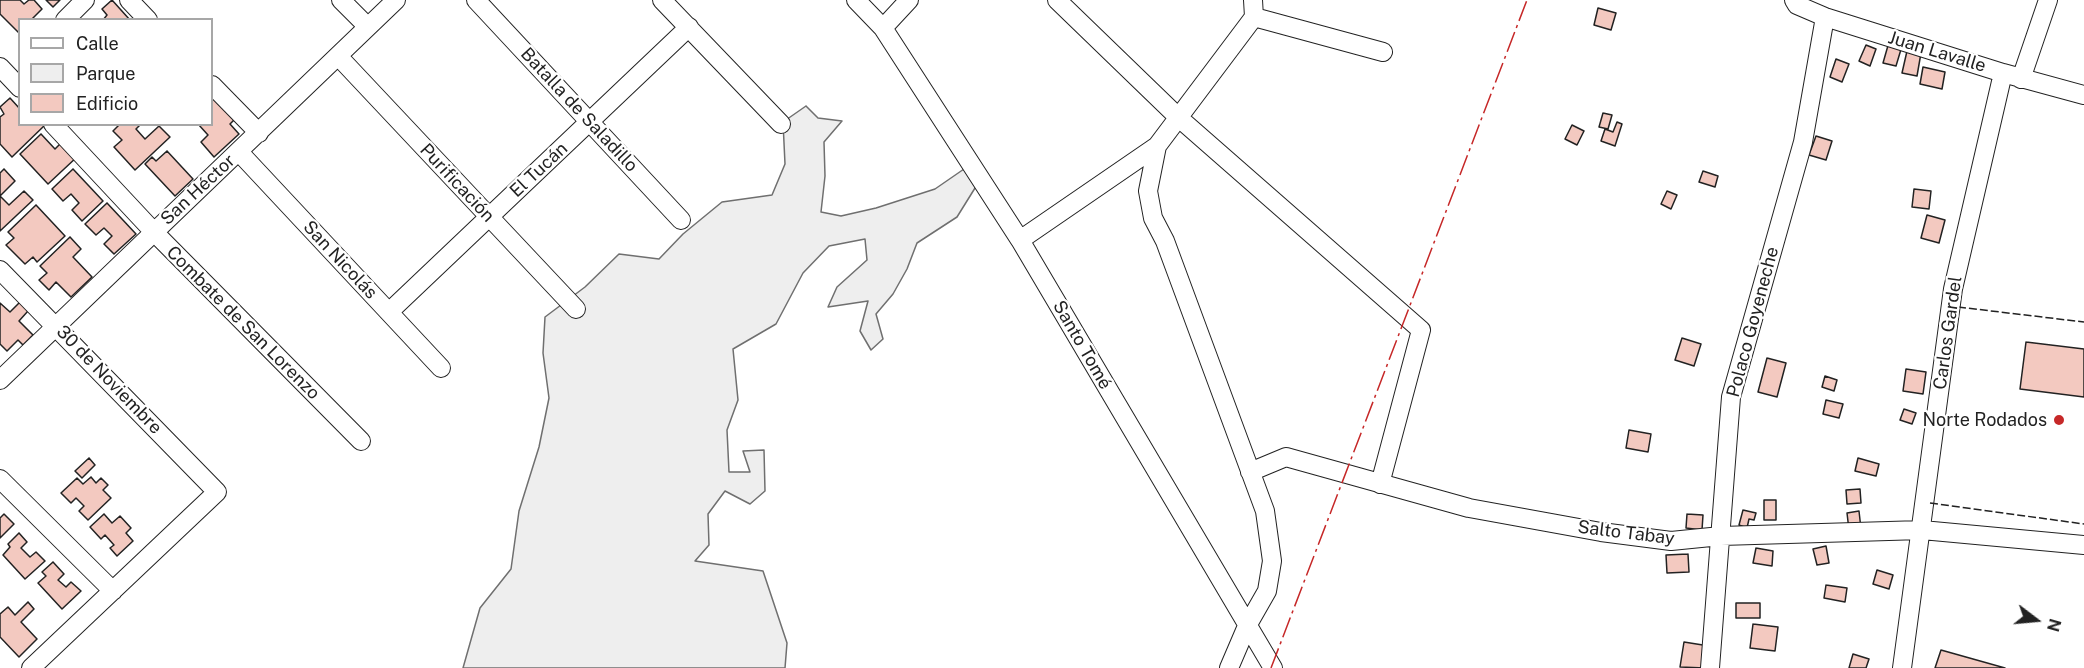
<!DOCTYPE html>
<meta charset="utf-8">
<style>
body{margin:0}
#map{position:relative;width:2084px;height:668px;overflow:hidden;background:#fff;font-family:"Public Sans",sans-serif}
canvas{display:block}
.legend{position:absolute;left:18px;top:18px;width:195px;height:108px;box-sizing:border-box;background:#fff;border:2px solid #a7a7a7;margin:0;padding:8px 10px;list-style:none;font-size:18px;color:#222}
.legend li{display:flex;align-items:center;gap:12px;height:30px}
.legend b{width:30px;border:2px solid #a7a7a7}
.north{position:absolute;left:2006px;top:590px;width:60px;height:60px;-webkit-text-stroke:4px #fff;paint-order:stroke;rotate:106deg;font-size:16px;font-weight:700;line-height:24px;text-align:center;color:#222}
.north::after{content:'';display:block;margin:auto;width:21px;height:27px;background:#222;clip-path:polygon(50% 0,100% 100%,50% 72%,0 100%)}
</style>
<div id="map">
<canvas width="2084" height="668"></canvas>
<ul class="legend">
<li><b style="height:8px;background:#fff"></b>Calle</li>
<li><b style="height:16px;background:#eee"></b>Parque</li>
<li><b style="height:16px;background:#f3c9c0"></b>Edificio</li>
</ul>
<div class="north">N</div>
</div>
<script>
const context = document.querySelector('canvas').getContext('2d');
context.lineJoin = 'round';
function fillPath(path, color) {
  context.fillStyle = color;
  context.fill(path, 'evenodd');
}
function shape(rows) {
  const path = new Path2D();
  for (const r of rows) {
    path.moveTo(r[0], r[1]);
    for (let i = 2; i < r.length; i += 2) path.lineTo(r[i], r[i + 1]);
  }
  return path;
}
function trace(path, color, width, dash) {
  context.strokeStyle = color;
  context.lineWidth = width;
  context.lineCap = dash ? 'butt' : 'round';
  context.setLineDash(dash || []);
  context.stroke(path);
}
function write(font, color, halo, rows, align = 'center') {
  context.font = font + ' "Public Sans",sans-serif';
  context.lineWidth = 4.5;
  context.setLineDash([]);
  context.textBaseline = 'middle';
  context.strokeStyle = halo;
  context.fillStyle = color;
  for (const [text, x, y, turn = 0] of rows) {
    context.save();
    context.translate(x, y);
    context.rotate((+turn || 0) * Math.PI / 180);
    context.textAlign = isNaN(turn) ? turn : align;
    if (halo) context.strokeText(text, 0, 0);
    context.fillText(text, 0, 0);
    context.restore();
  }
}
const green = shape([
 [806,106,818,118,842,121,824,142,825,176,821,212,841,216,876,208,935,189,964,169,980,180,957,217,917,243,907,269,893,294,876,314,883,339,871,350,860,331,868,301,828,307,837,287,867,260,865,239,829,246,803,273,776,324,733,349,738,400,727,430,729,472,750,472,743,451,764,450,765,491,750,504,725,491,708,514,709,545,695,561,763,571,787,643,785,668,463,668,480,608,511,569,519,511,539,447,549,398,543,353,545,317,585,287,619,254,659,259,683,234,722,202,772,195,785,164,783,122,806,106]
]);
fillPath(green, '#eee');
trace(green, '#6f6f6f', 1.5);
const building = shape([
 [0,0,20,0,24,4,29,0,34,0,42,9,31,20,20,20,20,34,0,14,0,0],
 [46,0,60,0,53,7,46,0],
 [112,0,130,20,103,20,107,15,102,9,112,0],
 [1598,8,1616,13,1611,30,1594,25,1598,8],
 [1889,42,1902,46,1896,66,1883,63,1889,42],
 [1866,45,1876,49,1870,66,1859,61,1866,45],
 [1907,51,1921,53,1917,76,1902,73,1907,51],
 [1836,59,1849,64,1842,82,1830,77,1836,59],
 [1923,67,1945,72,1942,89,1920,84,1923,67],
 [218,93,239,115,230,124,239,134,214,157,201,142,208,135,198,124,212,124,212,100,218,93],
 [10,98,20,109,20,124,46,124,12,157,0,144,0,117,4,114,0,107,10,98],
 [1603,113,1612,115,1608,129,1599,127,1603,113],
 [1617,122,1622,124,1615,146,1601,141,1605,129,1613,132,1617,122],
 [120,124,141,124,136,129,145,139,159,126,170,137,135,170,114,147,122,140,113,131,120,124],
 [1572,125,1584,131,1577,145,1565,139,1572,125],
 [41,134,55,149,63,141,78,156,48,184,20,154,41,134],
 [1816,136,1832,141,1826,160,1809,155,1816,136],
 [167,151,193,179,175,196,145,164,152,157,156,161,167,151],
 [4,169,15,181,0,196,9,205,24,191,33,200,0,231,0,173,4,169],
 [73,169,103,201,82,221,72,210,79,203,71,194,63,201,52,189,73,169],
 [1703,171,1718,176,1715,187,1699,182,1703,171],
 [1914,189,1931,191,1929,209,1912,207,1914,189],
 [1667,191,1677,195,1671,209,1661,204,1667,191],
 [107,203,136,234,114,254,104,244,112,236,104,228,96,235,85,224,107,203],
 [36,205,65,236,37,262,33,257,25,264,6,245,14,238,8,232,36,205],
 [1927,215,1945,220,1939,243,1921,238,1927,215],
 [70,237,81,249,73,257,92,277,71,297,56,282,49,290,39,280,47,273,40,266,70,237],
 [20,302,28,311,19,321,33,335,23,345,18,340,7,351,0,344,0,303,10,312,20,302],
 [1682,338,1701,344,1694,366,1675,360,1682,338],
 [2026,342,2084,349,2084,397,2020,389,2026,342],
 [1767,358,1786,363,1777,397,1758,392,1767,358],
 [1906,369,1926,372,1923,394,1903,391,1906,369],
 [1825,376,1837,380,1834,391,1822,387,1825,376],
 [1826,400,1843,404,1839,418,1823,414,1826,400],
 [1904,409,1916,413,1912,424,1900,420,1904,409],
 [1629,430,1651,434,1648,452,1626,448,1629,430],
 [89,458,95,465,82,478,75,471,89,458],
 [1858,458,1879,464,1876,476,1855,471,1858,458],
 [91,477,96,483,101,478,108,485,103,490,111,498,88,520,79,511,84,506,76,498,71,503,61,493,77,478,83,484,91,477],
 [1860,489,1861,503,1847,504,1846,490,1860,489],
 [1764,500,1776,500,1776,520,1764,520,1764,500],
 [1743,510,1756,513,1754,520,1749,519,1747,528,1739,525,1743,510],
 [1859,511,1861,529,1849,530,1847,513,1859,511],
 [4,514,14,524,0,538,0,518,4,514],
 [104,514,112,523,120,516,131,528,126,533,133,541,117,556,110,548,114,545,105,535,101,539,90,527,104,514],
 [1687,514,1703,515,1702,530,1686,528,1687,514],
 [19,533,27,542,21,548,30,557,36,552,45,561,25,579,3,555,10,547,8,544,19,533],
 [1826,546,1829,563,1817,565,1813,549,1826,546],
 [1756,548,1773,551,1772,566,1753,563,1756,548],
 [1688,554,1689,572,1667,573,1666,555,1688,554],
 [53,562,64,574,58,580,66,587,71,582,81,591,62,609,38,583,46,576,42,572,53,562],
 [1877,570,1893,575,1889,589,1873,584,1877,570],
 [1826,585,1847,588,1845,602,1824,598,1826,585],
 [28,602,34,609,21,622,37,639,19,657,0,637,0,614,8,607,15,615,28,602],
 [1736,603,1760,603,1760,618,1736,618,1736,603],
 [1753,624,1778,627,1775,651,1750,648,1753,624],
 [1684,642,1709,646,1705,668,1680,667,1684,642],
 [1941,650,2005,668,1935,668,1941,650],
 [1853,654,1869,659,1866,668,1849,668,1853,654]
]);
fillPath(building, '#f3c9c0');
trace(building, '#222', 1.5);
const minor = shape([
 [129,0,148,20],
 [341,0,368,27],
 [476,0,681,220],
 [662,0,781,124],
 [856,0,883,28,1020,240,1273,668],
 [1057,0,1179,118,1421,330,1380,484],
 [1794,0,1797,5,1825,17,2003,73,2084,95],
 [1254,17,1383,52],
 [65,20,85,0],
 [883,28,909,0],
 [338,56,576,309],
 [0,67,20,88],
 [2021,79,2048,0],
 [212,85,259,133],
 [53,124,153,231,361,441],
 [239,152,441,368],
 [1020,240,1157,146],
 [0,270,217,492,31,668],
 [389,312,689,27],
 [0,380,396,0],
 [1250,472,1286,457,1469,508,1601,532,1671,541,1721,536,1922,530,2084,545],
 [0,479,113,591],
 [1229,668,1247,626,1267,591,1272,561,1265,511,1165,241,1153,218,1148,191,1157,146,1254,17,1253,0],
 [1710,668,1731,397,1803,142,1825,17],
 [1902,668,1953,289,2003,73]
]);
trace(minor, '#222', 20);
trace(minor, '#fff', 18);
trace(shape([
 [1958,307,2084,322],
 [1930,503,2084,524]
]), '#222', 1.5, [8, 3]);
trace(shape([
 [1271,668,1527,0]
]), '#c62828', 1.5, [21, 4.5, 3, 4.5]);
for (const [x, y, r, color] of [
 [2059,420,6,"#c62828"]
]) {
  const dot = new Path2D();
  dot.arc(x, y, r, 0, 2 * Math.PI);
  context.fillStyle = color;
  context.fill(dot);
  trace(dot, '#fff', 2);
}
write('18px', '#222', '#fff', [
 ["Juan Lavalle",1937,52,17],
 ["Batalla de Saladillo",579,110,47],
 ["El Tucán",539,170,-43],
 ["Purificación",457,183,47],
 ["San Héctor",198,190,-43],
 ["San Nicolás",340,260,47],
 ["Polaco Goyeneche",1753,322,-75],
 ["Combate de San Lorenzo",243,323,45],
 ["Carlos Gardel",1948,333,-82],
 ["Santo Tomé",1082,345,60],
 ["30 de Noviembre",109,380,46],
 ["Salto Tabay",1626,533,7]
]);
write('18px', '#222', '#fff', [
 ["Norte Rodados",2047,420]
], 'right');
</script>
